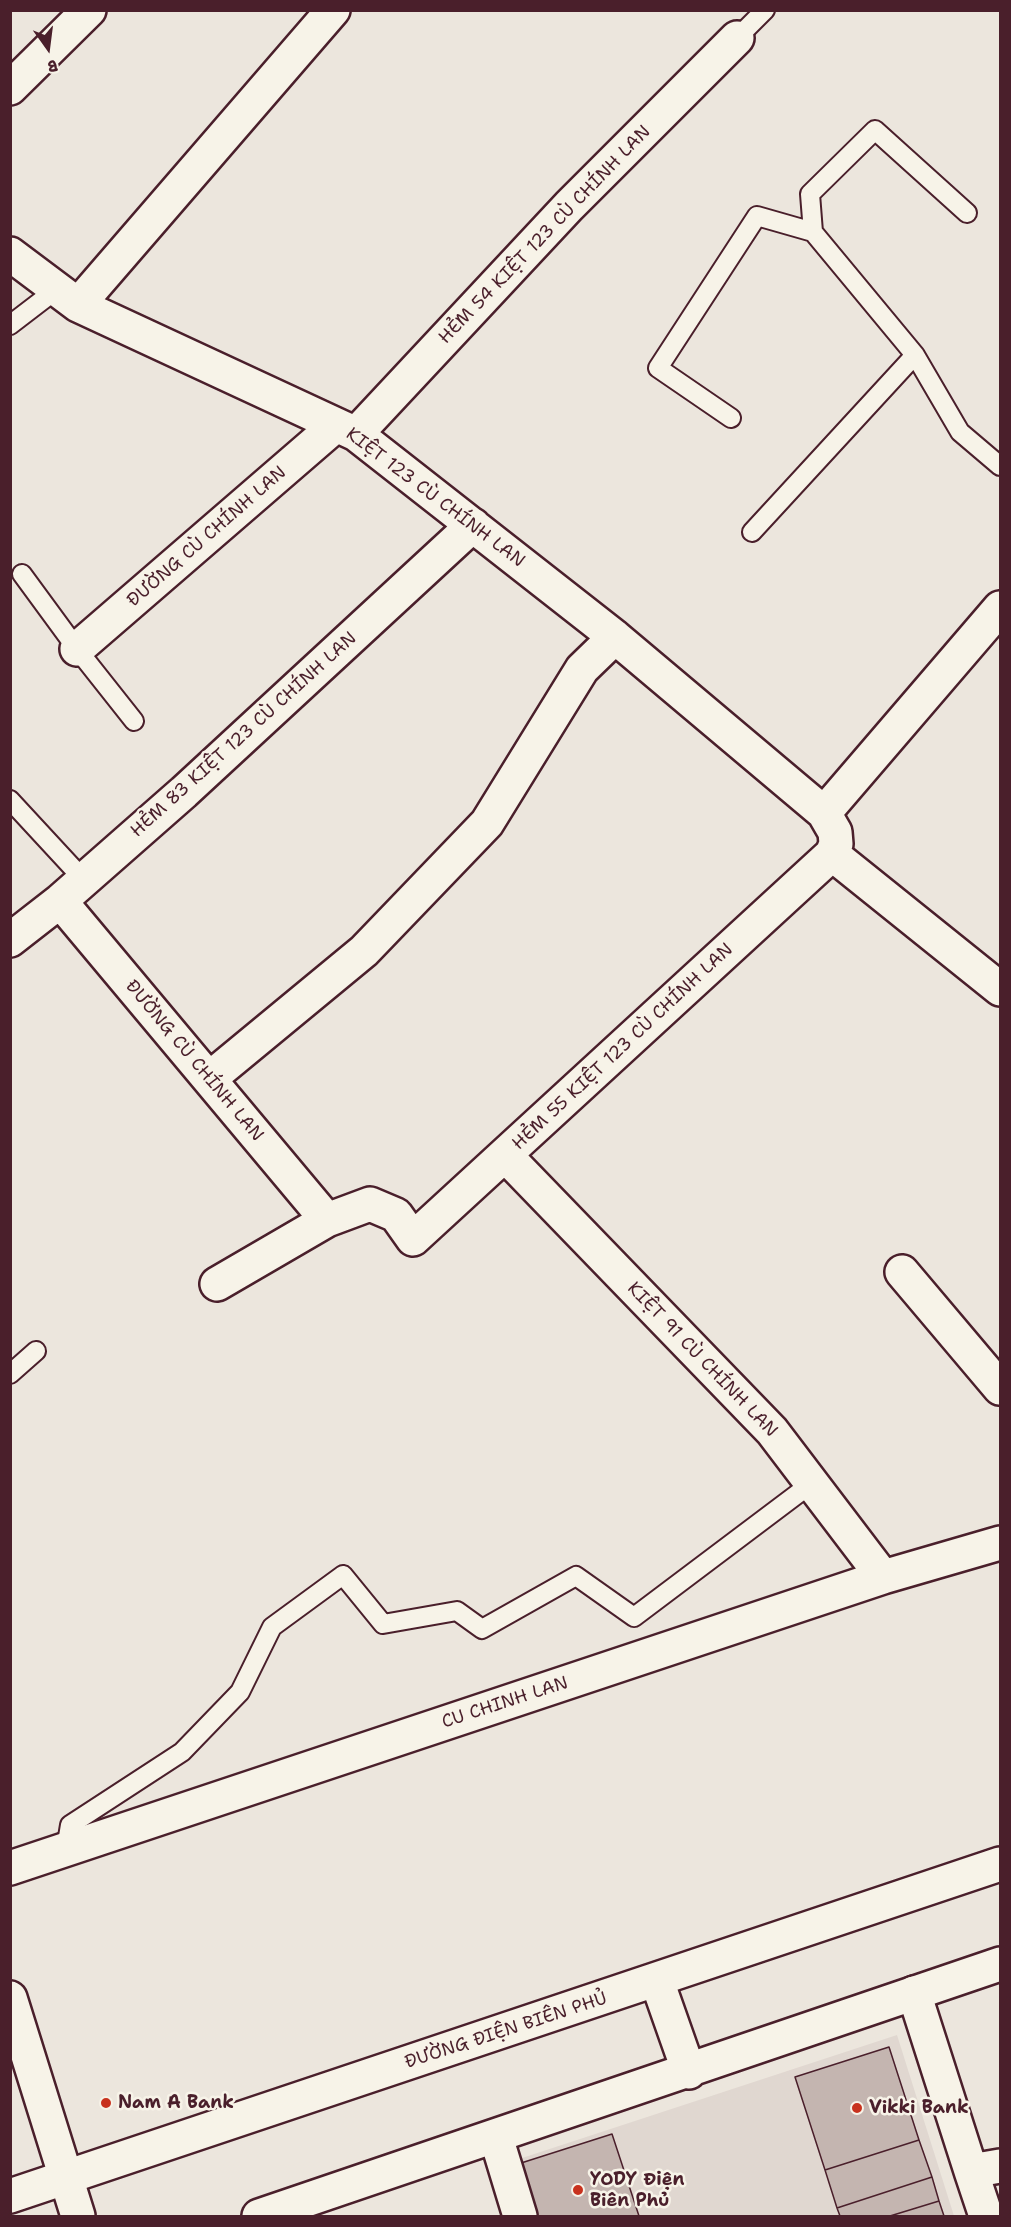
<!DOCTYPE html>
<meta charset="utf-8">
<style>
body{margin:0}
#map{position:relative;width:1011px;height:2227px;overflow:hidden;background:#ece6dd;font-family:"Shantell Sans",sans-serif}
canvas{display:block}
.frame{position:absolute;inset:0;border:12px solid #4a1f2b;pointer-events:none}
.north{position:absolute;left:18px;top:18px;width:60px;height:60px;-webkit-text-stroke:4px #f7f3e8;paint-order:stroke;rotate:166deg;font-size:16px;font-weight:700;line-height:24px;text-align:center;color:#4a1f2b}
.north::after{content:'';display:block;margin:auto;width:21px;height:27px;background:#4a1f2b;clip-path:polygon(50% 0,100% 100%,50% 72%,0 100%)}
</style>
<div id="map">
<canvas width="1011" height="2227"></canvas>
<div class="frame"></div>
<div class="north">B</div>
</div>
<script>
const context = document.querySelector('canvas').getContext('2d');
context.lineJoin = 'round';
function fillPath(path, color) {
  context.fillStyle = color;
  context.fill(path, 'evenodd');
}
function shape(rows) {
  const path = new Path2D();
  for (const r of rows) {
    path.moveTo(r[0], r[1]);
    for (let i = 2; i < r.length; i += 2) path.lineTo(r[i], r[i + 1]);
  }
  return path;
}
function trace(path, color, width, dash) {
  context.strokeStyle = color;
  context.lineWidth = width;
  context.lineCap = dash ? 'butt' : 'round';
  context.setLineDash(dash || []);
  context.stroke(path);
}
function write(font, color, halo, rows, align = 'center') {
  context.font = font + ' "Shantell Sans",sans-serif';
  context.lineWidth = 5;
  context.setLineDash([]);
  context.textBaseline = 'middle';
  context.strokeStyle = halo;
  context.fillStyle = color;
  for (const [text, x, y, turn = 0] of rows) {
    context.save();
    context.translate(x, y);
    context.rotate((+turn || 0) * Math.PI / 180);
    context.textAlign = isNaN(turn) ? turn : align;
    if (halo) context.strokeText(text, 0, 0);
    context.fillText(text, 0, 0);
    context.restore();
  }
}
fillPath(shape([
 [897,2035,954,2216,528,2216,513,2161]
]), '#e0d7d0');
const building = shape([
 [889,2047,919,2140,825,2170,795,2077,889,2047],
 [612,2134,639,2216,535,2216,518,2164,612,2134],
 [919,2140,932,2177,837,2208,825,2170,919,2140],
 [932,2177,939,2201,890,2216,840,2216,837,2208,932,2177],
 [939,2201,944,2216,890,2216,939,2201]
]);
fillPath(building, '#c4b5b0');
trace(building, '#4a1f2b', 1.5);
const service = shape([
 [737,38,765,10],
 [813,232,915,355,960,432,1000,466],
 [813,232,810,194,875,130,967,213],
 [10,325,57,289],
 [731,418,658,368,757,216,813,232],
 [752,532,915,355],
 [22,574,77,649,134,721],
 [10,800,84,880],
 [10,1374,36,1351],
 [66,1849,70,1825,182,1752,240,1692,272,1627,343,1575,383,1624,457,1611,482,1629,576,1576,634,1617,812,1483]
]);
const minor = shape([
 [10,88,89,10],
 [10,254,78,305,356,434,615,637,824,813,835,832,836,844,832,854,1000,989],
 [78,305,333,10],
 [356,434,569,206,737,38],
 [77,649,336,425],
 [824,813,1000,608],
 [60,901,327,1220],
 [10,940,60,901,184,792,473,525],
 [209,1079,364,951,487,823,582,669,615,637],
 [505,1155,772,1431,883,1577],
 [902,1272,1000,1388],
 [217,1284,327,1220,370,1204,396,1215,413,1239,832,854],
 [10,1868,883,1577,1000,1543],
 [914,1993,971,2171,1000,2166],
 [10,1998,78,2216],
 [496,2137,520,2216],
 [971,2171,986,2216]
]);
const primary = shape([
 [657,1981,689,2072],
 [10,2196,1000,1864],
 [259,2216,1000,1964]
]);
trace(service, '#4a1f2b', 22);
trace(minor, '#4a1f2b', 38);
trace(primary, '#4a1f2b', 38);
trace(service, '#f7f3e8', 18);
trace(minor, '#f7f3e8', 33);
trace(primary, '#f7f3e8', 33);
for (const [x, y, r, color] of [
 [106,2103,6,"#c8321e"],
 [857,2108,6,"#c8321e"],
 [578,2190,6,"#c8321e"]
]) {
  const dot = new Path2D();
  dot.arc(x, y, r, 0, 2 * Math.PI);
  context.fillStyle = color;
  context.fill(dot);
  trace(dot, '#f7f3e8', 2);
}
write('18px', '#4a1f2b', '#f7f3e8', [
 ["HẺM 54 KIỆT 123 CÙ CHÍNH LAN",545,235,-46],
 ["KIỆT 123 CÙ CHÍNH LAN",435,498,37],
 ["ĐƯỜNG CÙ CHÍNH LAN",207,537,-41],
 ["HẺM 83 KIỆT 123 CÙ CHÍNH LAN",244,735,-42],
 ["HẺM 55 KIỆT 123 CÙ CHÍNH LAN",623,1047,-43],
 ["ĐƯỜNG CÙ CHÍNH LAN",194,1061,50],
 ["KIỆT 91 CÙ CHÍNH LAN",702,1360,46],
 ["CU CHINH LAN",505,1703,-18],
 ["ĐƯỜNG ĐIỆN BIÊN PHỦ",506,2031,-18]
]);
write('bold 18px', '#4a1f2b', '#f7f3e8', [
 ["Nam A Bank",118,2103],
 ["Vikki Bank",869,2108],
 ["YODY Điện",590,2180],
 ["Biên Phủ",590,2201]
], 'left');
</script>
